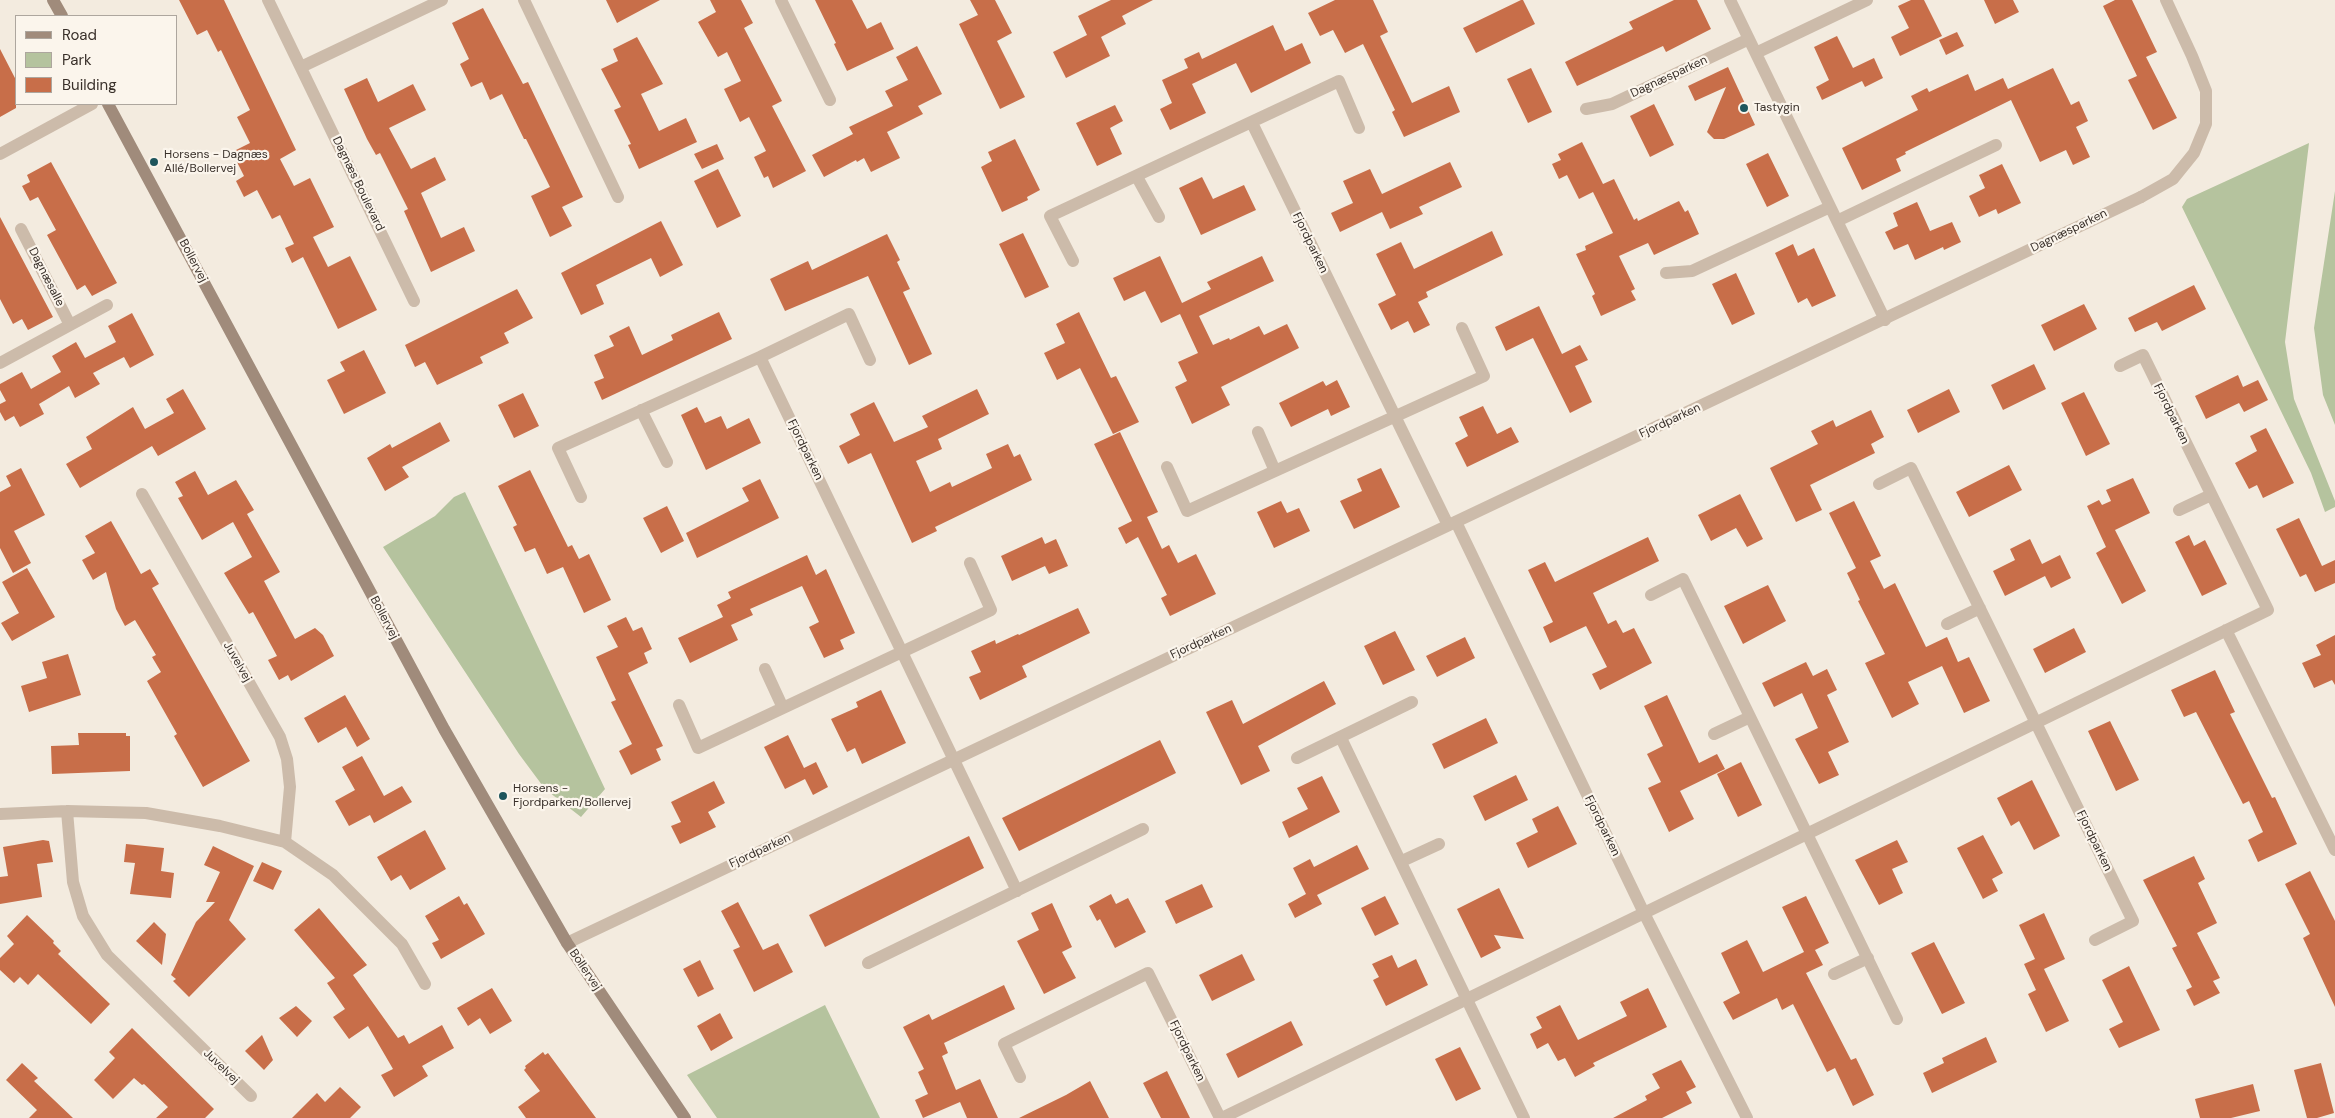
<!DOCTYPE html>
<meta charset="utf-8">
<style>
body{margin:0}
#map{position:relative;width:2335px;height:1118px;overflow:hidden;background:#f3ebdf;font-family:"DM Sans",sans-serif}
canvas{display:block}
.legend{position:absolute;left:15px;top:15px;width:162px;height:90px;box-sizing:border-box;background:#fbf5ec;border:1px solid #ada69e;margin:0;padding:6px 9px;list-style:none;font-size:15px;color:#39302a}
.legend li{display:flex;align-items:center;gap:10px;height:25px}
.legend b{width:25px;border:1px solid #ada69e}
</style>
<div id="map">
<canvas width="2335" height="1118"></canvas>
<ul class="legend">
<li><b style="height:6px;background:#a08b7b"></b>Road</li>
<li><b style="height:14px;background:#b5c39e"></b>Park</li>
<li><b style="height:14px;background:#c86e49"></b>Building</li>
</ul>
</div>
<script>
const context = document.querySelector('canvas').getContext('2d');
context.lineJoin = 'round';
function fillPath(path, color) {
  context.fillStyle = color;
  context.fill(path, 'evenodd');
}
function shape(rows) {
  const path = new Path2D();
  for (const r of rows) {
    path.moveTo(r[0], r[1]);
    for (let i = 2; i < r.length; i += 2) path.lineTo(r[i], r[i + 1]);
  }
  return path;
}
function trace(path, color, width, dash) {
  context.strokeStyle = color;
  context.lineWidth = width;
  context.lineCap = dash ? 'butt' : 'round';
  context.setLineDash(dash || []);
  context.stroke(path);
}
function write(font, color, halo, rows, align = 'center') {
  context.font = font + ' "DM Sans",sans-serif';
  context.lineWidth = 4.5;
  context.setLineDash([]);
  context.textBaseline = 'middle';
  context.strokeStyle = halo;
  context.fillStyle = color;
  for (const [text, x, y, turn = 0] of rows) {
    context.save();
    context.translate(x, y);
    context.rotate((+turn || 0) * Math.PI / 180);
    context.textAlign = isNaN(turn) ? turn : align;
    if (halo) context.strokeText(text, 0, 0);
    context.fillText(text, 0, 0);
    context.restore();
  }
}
fillPath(shape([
 [2309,143,2285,342,2294,399,2335,501,2335,507,2325,512,2311,473,2182,207,2187,199],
 [2335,191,2335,425,2323,395,2314,328],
 [465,492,605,789,581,817,545,789,519,754,383,547,435,516,454,497],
 [825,1005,880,1118,717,1118,687,1075]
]), '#b5c39e');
fillPath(shape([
 [179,0,224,0,296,150,280,159,294,186,310,178,334,227,313,237,328,267,350,256,377,310,338,329,303,257,292,263,285,248,294,244,280,215,272,219,257,190,244,197,236,181,244,176,232,152,250,143,237,117,250,110,221,50,218,52,207,30,197,35],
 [606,0,660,0,617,23],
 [710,0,741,0,753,23,744,28,782,101,772,106,806,171,773,188,768,176,764,178,754,157,766,151,749,117,740,122,724,89,741,81,727,52,718,57,698,22,716,12],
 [815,0,852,0,867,29,881,22,894,49,847,71,834,44,836,43],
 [970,0,995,0,1012,33,997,41,1025,97,1000,109,959,24,978,15],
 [1111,0,1153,0,1122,16,1126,24,1101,37,1110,56,1066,78,1053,52,1087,35,1078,16],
 [1335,0,1373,0,1388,32,1380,36,1412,103,1449,86,1460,112,1404,137,1392,112,1395,110,1363,44,1345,53,1333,30,1320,36,1308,13],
 [1521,0,1523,0,1535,24,1476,53,1463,28],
 [1674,0,1697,0,1711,29,1666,52,1663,46,1577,86,1565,62,1633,29,1629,22],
 [1911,0,1924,0,1942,36,1900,56,1891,37,1909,28,1898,6],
 [1984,0,2013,0,2019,12,1995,24],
 [2115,0,2132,0,2157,52,2146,57,2177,118,2153,130,2128,80,2137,76,2103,6],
 [483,8,523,84,528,82,583,197,562,207,572,226,550,237,531,196,550,187,526,139,524,139,502,94,490,100,482,82,471,87,460,64,469,59,452,23],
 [1273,25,1285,51,1302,43,1311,63,1251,93,1236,63,1192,84,1206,113,1170,130,1160,109,1172,103,1162,80,1188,68,1184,59,1199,52,1202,59],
 [1957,32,1964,46,1946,55,1939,40],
 [1837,36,1853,68,1874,58,1883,78,1865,87,1862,81,1822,100,1816,87,1829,80,1814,47],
 [637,37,663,84,641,94,659,131,686,118,697,142,639,169,628,145,631,144,614,110,621,107,601,69,618,61,613,49],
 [917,46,942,94,918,106,923,114,887,132,900,158,871,172,864,158,857,162,856,160,824,177,812,155,853,134,849,127,893,106,885,91,908,80,896,57],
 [0,49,16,80,16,108,0,117],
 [1728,67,1755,125,1724,139,1714,139,1707,132,1726,87,1695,101,1688,86],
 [1531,68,1552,112,1528,123,1507,79],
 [2053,68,2071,105,2079,101,2088,121,2076,127,2090,157,2073,165,2066,150,2040,162,2011,100,1905,152,1906,154,1896,159,1901,171,1862,190,1842,148,1918,110,1911,96,1927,88,1929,92,1968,74,1975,91,2003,78,2008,89],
 [367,78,378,102,413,84,426,110,389,128,411,169,435,157,446,180,421,193,441,238,464,227,475,251,431,272,404,211,408,209,380,153,376,155,367,139,344,89],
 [1654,104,1674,145,1650,157,1630,116],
 [1115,105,1123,121,1110,128,1122,154,1097,166,1076,123],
 [1015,139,1040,190,1027,197,1028,200,1002,212,981,167,992,161,988,152],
 [1582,142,1603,184,1614,179,1634,220,1637,218,1638,221,1679,201,1685,212,1688,210,1699,234,1654,255,1648,243,1619,256,1635,289,1631,291,1636,300,1601,316,1592,296,1595,294,1576,254,1586,250,1585,246,1613,233,1593,192,1579,199,1567,175,1559,179,1552,164,1561,160,1558,154],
 [717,144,724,159,702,169,694,154],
 [1768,153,1789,196,1767,207,1746,164],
 [51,162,117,283,92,296,85,285,77,290,47,235,56,230,38,197,30,201,22,186,30,182,27,175],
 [1450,162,1462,187,1419,207,1423,214,1390,229,1382,212,1340,232,1331,213,1353,203,1343,181,1370,169,1382,194],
 [2002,164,2021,203,1998,214,1996,209,1979,217,1969,196,1985,188,1979,175],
 [718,169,741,216,717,228,694,181],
 [1202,177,1213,199,1244,185,1256,210,1201,235,1179,188],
 [1917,202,1930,231,1952,222,1961,242,1944,250,1943,247,1915,260,1908,244,1894,250,1885,232,1898,226,1893,213],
 [0,217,53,317,28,330,22,319,13,324,0,299],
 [661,221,683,265,660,277,651,258,596,285,604,304,581,315,561,273],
 [1492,231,1503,255,1426,292,1428,297,1418,302,1430,325,1414,333,1408,321,1391,330,1378,304,1396,295,1376,254,1401,242,1414,269],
 [1023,233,1049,287,1025,298,999,244],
 [887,234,900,260,897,262,910,289,903,292,932,354,909,365,868,276,785,311,770,279,808,261,812,270],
 [1793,244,1798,256,1814,248,1836,296,1812,307,1807,298,1798,303,1775,253],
 [1160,256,1182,303,1211,289,1207,282,1262,256,1274,281,1199,316,1213,345,1229,338,1230,340,1259,326,1264,335,1287,324,1299,348,1221,387,1230,405,1192,424,1175,387,1187,381,1178,362,1198,353,1180,314,1161,323,1145,291,1124,301,1113,278],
 [1736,273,1755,314,1732,325,1712,284],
 [2194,285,2206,309,2162,331,2157,322,2135,332,2128,318],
 [517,289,533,318,504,333,509,343,480,357,483,363,437,385,425,362,415,367,405,345],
 [2084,304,2097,329,2054,351,2041,325],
 [1539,306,1562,354,1580,345,1588,360,1575,366,1592,402,1570,413,1533,338,1506,351,1495,327],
 [719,312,732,339,602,400,594,382,604,378,594,355,614,346,609,336,629,326,642,355,673,340,671,335],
 [1079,312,1111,378,1116,376,1139,422,1113,434,1080,368,1057,380,1044,353,1065,343,1056,324],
 [132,313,154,355,130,368,124,357,93,373,100,384,75,398,69,386,39,404,44,414,20,427,14,416,5,421,0,412,0,404,6,401,0,390,0,384,22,372,31,389,61,372,52,356,76,342,85,358,116,342,108,326],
 [364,350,386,393,344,414,327,380,345,371,340,362],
 [2034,364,2046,389,2003,410,1991,385],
 [2238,375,2243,387,2258,380,2268,400,2244,412,2239,403,2206,419,2195,396],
 [1337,380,1350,407,1331,416,1328,409,1291,427,1279,403,1323,381,1326,386],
 [183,389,206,429,158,456,152,446,80,488,66,464,92,449,86,437,133,407,145,429,174,413,166,399],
 [977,389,989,414,938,439,942,449,916,461,930,492,950,482,952,487,992,468,986,454,1008,444,1014,457,1020,454,1032,480,935,527,937,531,912,543,871,453,848,464,839,446,860,435,850,414,874,402,894,442,928,427,922,416],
 [1949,389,1960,412,1918,433,1907,410],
 [2084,392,2110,444,2086,456,2061,403],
 [523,393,539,426,514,438,498,405],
 [1483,406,1497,434,1511,427,1519,442,1467,467,1455,443,1468,436,1459,417],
 [697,407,705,423,721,416,727,429,749,418,761,443,706,470,681,415],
 [1871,410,1884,437,1871,444,1875,453,1810,485,1822,510,1796,522,1770,468,1818,444,1811,431,1833,420,1836,427],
 [440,422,450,441,402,467,409,477,385,491,367,458,390,444,392,448],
 [2266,428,2294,483,2263,498,2257,485,2249,489,2235,463,2257,451,2250,436],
 [1120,432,1158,512,1147,517,1162,549,1169,545,1178,563,1196,554,1216,594,1170,616,1161,598,1167,595,1138,537,1126,544,1118,528,1132,521,1094,444],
 [2009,465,2022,490,1969,517,1956,492],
 [21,468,45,515,14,531,31,563,13,573,0,548,0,492,11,486,6,476],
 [1381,468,1400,507,1354,529,1340,501,1362,491,1357,479],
 [530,470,568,547,572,545,579,559,589,554,611,600,584,613,563,567,547,574,535,548,525,552,513,527,517,525,498,486],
 [195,471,208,495,236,480,254,510,247,514,280,572,264,581,295,639,315,628,323,635,334,656,291,681,288,675,279,680,268,660,277,656,253,612,249,614,224,573,252,557,233,522,202,540,178,498,183,496,175,482],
 [2133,478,2150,513,2115,530,2146,591,2122,604,2096,553,2106,547,2087,506,2099,500,2102,505,2111,501,2106,490],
 [760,479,779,518,697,558,686,533,749,501,742,488],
 [1740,494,1763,539,1747,547,1736,528,1711,541,1698,515],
 [1281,501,1287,513,1299,508,1310,531,1274,548,1257,512],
 [1854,501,1881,556,1870,561,1884,589,1895,583,1926,647,1947,637,1958,662,1969,657,1990,701,1964,713,1942,666,1908,682,1919,704,1892,718,1865,663,1885,654,1858,601,1860,600,1847,573,1856,568,1829,513],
 [667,506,684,541,661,553,643,518],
 [2299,518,2322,566,2335,560,2335,583,2315,592,2306,574,2300,577,2276,529],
 [111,521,141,574,150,569,159,584,152,588,250,761,203,787,174,736,177,734,147,681,161,672,152,657,156,655,135,620,125,626,116,609,106,572,93,580,82,560,95,553,85,536],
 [2189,535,2194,546,2205,540,2227,584,2202,596,2175,542],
 [1042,537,1045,544,1056,539,1068,566,1049,574,1045,566,1012,581,1001,556],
 [1648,537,1659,561,1593,593,1608,624,1616,620,1623,633,1634,628,1652,663,1600,690,1592,674,1607,667,1586,626,1550,643,1543,627,1553,622,1528,570,1545,562,1555,582],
 [2030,539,2042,564,2060,555,2071,578,2051,588,2045,576,2005,596,1993,571,2015,560,2010,549],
 [807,555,816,575,826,569,855,633,840,640,844,649,824,658,809,627,819,622,802,586,750,609,753,615,731,625,738,640,690,663,678,638,723,617,717,605,731,598,728,592],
 [27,568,55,617,12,641,1,623,19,613,2,582],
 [1768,585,1786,621,1743,644,1724,606],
 [1078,608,1090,633,1022,666,1027,677,980,700,969,677,981,672,971,651,995,640,996,644,1018,634,1019,635],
 [626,617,633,631,642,627,652,649,644,653,648,663,628,673,663,746,656,749,661,760,631,775,619,751,632,744,611,702,616,700,596,657,618,647,607,626],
 [2074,628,2086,652,2045,673,2033,649],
 [1395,631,1415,670,1383,685,1364,646],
 [2335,635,2335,685,2332,680,2314,688,2302,663,2321,655,2316,645],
 [1465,637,1475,658,1437,677,1426,656],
 [68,654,81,695,29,712,21,686,47,678,42,662],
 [1806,662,1813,676,1827,669,1837,690,1827,695,1849,742,1828,752,1839,775,1819,784,1795,739,1818,728,1802,693,1774,707,1762,683],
 [2215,670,2235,712,2230,714,2272,798,2275,797,2297,844,2258,862,2248,840,2263,832,2249,801,2243,804,2196,712,2184,717,2171,690],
 [1324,681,1336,704,1258,746,1270,771,1241,785,1206,712,1232,700,1243,724],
 [881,690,906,743,862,764,855,748,847,752,831,719,858,707,856,702],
 [345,695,370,739,357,747,346,727,318,743,304,718],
 [1667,695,1699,763,1717,754,1725,769,1680,791,1694,819,1669,832,1648,788,1661,782,1647,754,1663,746,1644,706],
 [1486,718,1498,743,1444,769,1432,744],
 [2110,721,2139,780,2116,791,2088,731],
 [78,733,126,733,126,736,130,736,130,771,52,774,51,746,79,745],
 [788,735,804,768,816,762,828,787,813,795,805,779,785,789,764,747],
 [1160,740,1176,773,1019,851,1002,818],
 [362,756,384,796,402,786,412,802,374,823,370,815,349,826,335,801,355,790,342,767],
 [1741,762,1762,805,1738,817,1717,774],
 [1516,775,1528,800,1485,821,1473,796],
 [1322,776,1340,812,1289,838,1282,822,1308,809,1297,788],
 [2032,780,2060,836,2034,850,2019,821,2011,826,1997,798],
 [714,781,725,803,708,812,716,827,680,844,671,826,681,822,671,802],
 [1558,806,1577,844,1528,868,1516,843,1538,832,1532,819],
 [425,830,446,869,410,890,401,875,391,881,377,857],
 [1983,835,2003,873,1992,879,1998,891,1983,899,1957,848],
 [969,836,984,868,825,947,809,915],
 [43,840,49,841,53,862,37,864,42,897,0,904,0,877,8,876,3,847],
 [1897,840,1908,862,1892,869,1903,893,1879,905,1855,860],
 [126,844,164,848,161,871,174,873,171,898,130,894,135,863,124,862],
 [1357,845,1369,869,1317,895,1322,904,1295,918,1288,904,1306,894,1293,868,1310,859,1314,867],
 [213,846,254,866,229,920,246,939,189,997,173,981,176,979,171,975,196,922,215,902,206,902,220,872,204,865],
 [2194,856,2205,879,2198,883,2217,923,2197,933,2220,978,2213,981,2220,993,2194,1006,2186,990,2192,987,2172,948,2177,946,2143,880],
 [262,862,282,871,273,890,253,881],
 [2310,871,2335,921,2335,1007,2303,938,2310,934,2285,884],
 [1202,884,1213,907,1176,924,1165,901],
 [1499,888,1524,939,1494,935,1501,948,1481,958,1457,909],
 [1111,894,1116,904,1128,898,1146,932,1115,948,1100,919,1097,921,1089,906],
 [459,896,464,905,467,903,485,934,441,959,432,943,439,940,425,916],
 [1385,896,1399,924,1375,936,1361,908],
 [1806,896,1829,943,1815,950,1823,965,1806,973,1851,1060,1856,1058,1874,1095,1853,1106,1835,1068,1827,1072,1793,1004,1782,1010,1777,998,1733,1020,1723,1002,1740,993,1721,953,1747,940,1763,972,1804,952,1782,907],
 [738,902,763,950,778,943,793,972,754,992,733,950,740,947,721,911],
 [1052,903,1072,947,1062,952,1076,978,1044,994,1017,941,1039,930,1031,913],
 [319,908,367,965,353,975,398,1038,404,1035,409,1044,442,1025,454,1048,422,1066,428,1076,394,1097,381,1075,393,1069,368,1026,349,1039,333,1017,345,1009,327,983,335,978,294,930],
 [2044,913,2065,959,2044,969,2069,1021,2046,1032,2028,994,2036,990,2024,964,2035,959,2019,925],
 [27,915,54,941,53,943,61,951,58,954,110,1004,91,1024,38,974,28,985,20,977,14,983,0,970,0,958,14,944,7,936],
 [154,922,166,934,162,965,136,941],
 [1934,942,1965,1003,1942,1014,1911,953],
 [1242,954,1255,980,1212,1001,1199,975],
 [1392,955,1398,968,1416,959,1428,985,1386,1006,1373,980,1379,977,1372,964],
 [700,960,714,989,698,997,683,969],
 [2129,966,2160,1030,2119,1048,2109,1029,2123,1022,2102,980],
 [1004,985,1015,1009,944,1043,948,1053,942,1056,956,1090,980,1079,998,1118,967,1118,960,1102,923,1118,915,1100,928,1094,918,1072,924,1069,903,1027,929,1014,932,1020],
 [492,988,512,1021,490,1034,480,1018,468,1026,457,1008],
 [1648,988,1667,1027,1593,1063,1595,1066,1575,1077,1565,1058,1558,1061,1548,1043,1537,1049,1530,1034,1542,1028,1536,1017,1560,1005,1578,1040,1627,1016,1620,1002],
 [296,1006,312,1021,297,1037,279,1018],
 [720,1013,733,1038,711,1051,697,1026],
 [1291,1021,1303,1045,1238,1078,1226,1054],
 [132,1028,214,1109,205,1118,156,1118,168,1107,144,1084,142,1085,134,1078,113,1099,94,1080,115,1058,109,1052],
 [262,1035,273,1060,264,1070,245,1051],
 [1986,1037,1997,1062,1932,1093,1923,1073,1944,1063,1942,1058],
 [1460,1047,1481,1089,1456,1101,1435,1059],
 [543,1052,545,1055,548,1053,596,1118,526,1118,518,1107,540,1091,524,1070,526,1068,525,1066],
 [1681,1060,1696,1087,1686,1092,1692,1103,1662,1118,1613,1118,1647,1100,1645,1096,1660,1088,1652,1074],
 [22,1063,38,1078,34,1081,73,1118,29,1118,37,1110,6,1080],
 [2321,1063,2334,1113,2317,1118,2307,1118,2294,1070],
 [1167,1071,1190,1118,1161,1118,1143,1083],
 [1090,1081,1109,1118,1019,1118,1066,1095],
 [2253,1084,2260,1111,2231,1118,2200,1118,2195,1099],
 [340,1087,361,1107,350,1118,292,1118,317,1093,325,1102]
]), '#c86e49');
trace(shape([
 [268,0,414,301],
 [524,0,618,197],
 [781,0,830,100],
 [1730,0,1885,320],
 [1756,53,1867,0],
 [301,67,442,0],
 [1586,109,1612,104,1749,39],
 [1252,123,1448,525],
 [0,154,92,104],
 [1137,177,1159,217],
 [2141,197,2173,179,2194,153,2206,124,2206,91,2192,56,2166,0],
 [1837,221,1996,145],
 [21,229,70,325],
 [1073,261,1050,216,1339,81,1359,128],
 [1666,273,1692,271,1830,207],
 [760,357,1017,891],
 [0,363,107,305],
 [641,410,667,462],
 [1258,432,1275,471],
 [1167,467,1187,511,1484,376,1462,328],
 [1879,484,1911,468,2133,921,2095,940],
 [142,494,280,737,287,759,290,787,285,842],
 [581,497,558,448,760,357,849,314,870,360],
 [2179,510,2211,495],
 [1456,522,1644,913,1747,1118],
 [1651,595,1683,579,1897,1019],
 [1947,624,1980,608],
 [2226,630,2335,850],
 [765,669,783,708],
 [679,705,698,748,991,610,970,563],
 [1714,734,1750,717],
 [1341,738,1524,1118],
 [1297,758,1412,702],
 [67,811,73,882,83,916,107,955,251,1096],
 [0,814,67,811,146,813,220,826,285,842,333,875,402,944,425,984],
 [1402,861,1439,844],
 [868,963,1143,829],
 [1834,974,1868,958],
 [1020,1077,1004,1044,1148,973,1220,1118],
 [1222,1118,2268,610,2143,355,2120,366]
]), '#cba', 12);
trace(shape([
 [567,943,2141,197]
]), '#cba', 12);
trace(shape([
 [53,0,62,16],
 [108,104,444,729,567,943,685,1118]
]), '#a08b7b', 12);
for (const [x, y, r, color] of [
 [1744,108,5,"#1e555c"],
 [154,162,5,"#1e555c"],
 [503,796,5,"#1e555c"]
]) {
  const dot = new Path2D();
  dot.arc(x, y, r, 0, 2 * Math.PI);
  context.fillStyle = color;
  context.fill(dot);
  trace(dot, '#fbf5ec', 2);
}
write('12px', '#39302a', '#fbf5ec', [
 ["Dagnæsparken",1669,77,-25],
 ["Dagnæs Boulevard",358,184,64],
 ["Dagnæsparken",2069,231,-26],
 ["Fjordparken",1310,243,64],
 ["Bollervej",193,261,62],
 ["Dagnæsalle",46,277,63],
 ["Fjordparken",2171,414,64],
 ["Fjordparken",1670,421,-25],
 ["Fjordparken",805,450,64],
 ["Bollervej",384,618,62],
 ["Fjordparken",1201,642,-25],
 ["Juvelvej",237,662,60],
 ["Fjordparken",1602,826,64],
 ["Fjordparken",2094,841,64],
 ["Fjordparken",760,851,-25],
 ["Bollervej",585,970,56],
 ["Fjordparken",1187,1051,64],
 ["Juvelvej",221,1067,44]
]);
write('12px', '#39302a', '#fbf5ec', [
 ["Tastygin",1754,108],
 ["Horsens - Dagnæs",164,155],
 ["Allé/Bollervej",164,169],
 ["Horsens -",513,789],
 ["Fjordparken/Bollervej",513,803]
], 'left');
</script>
